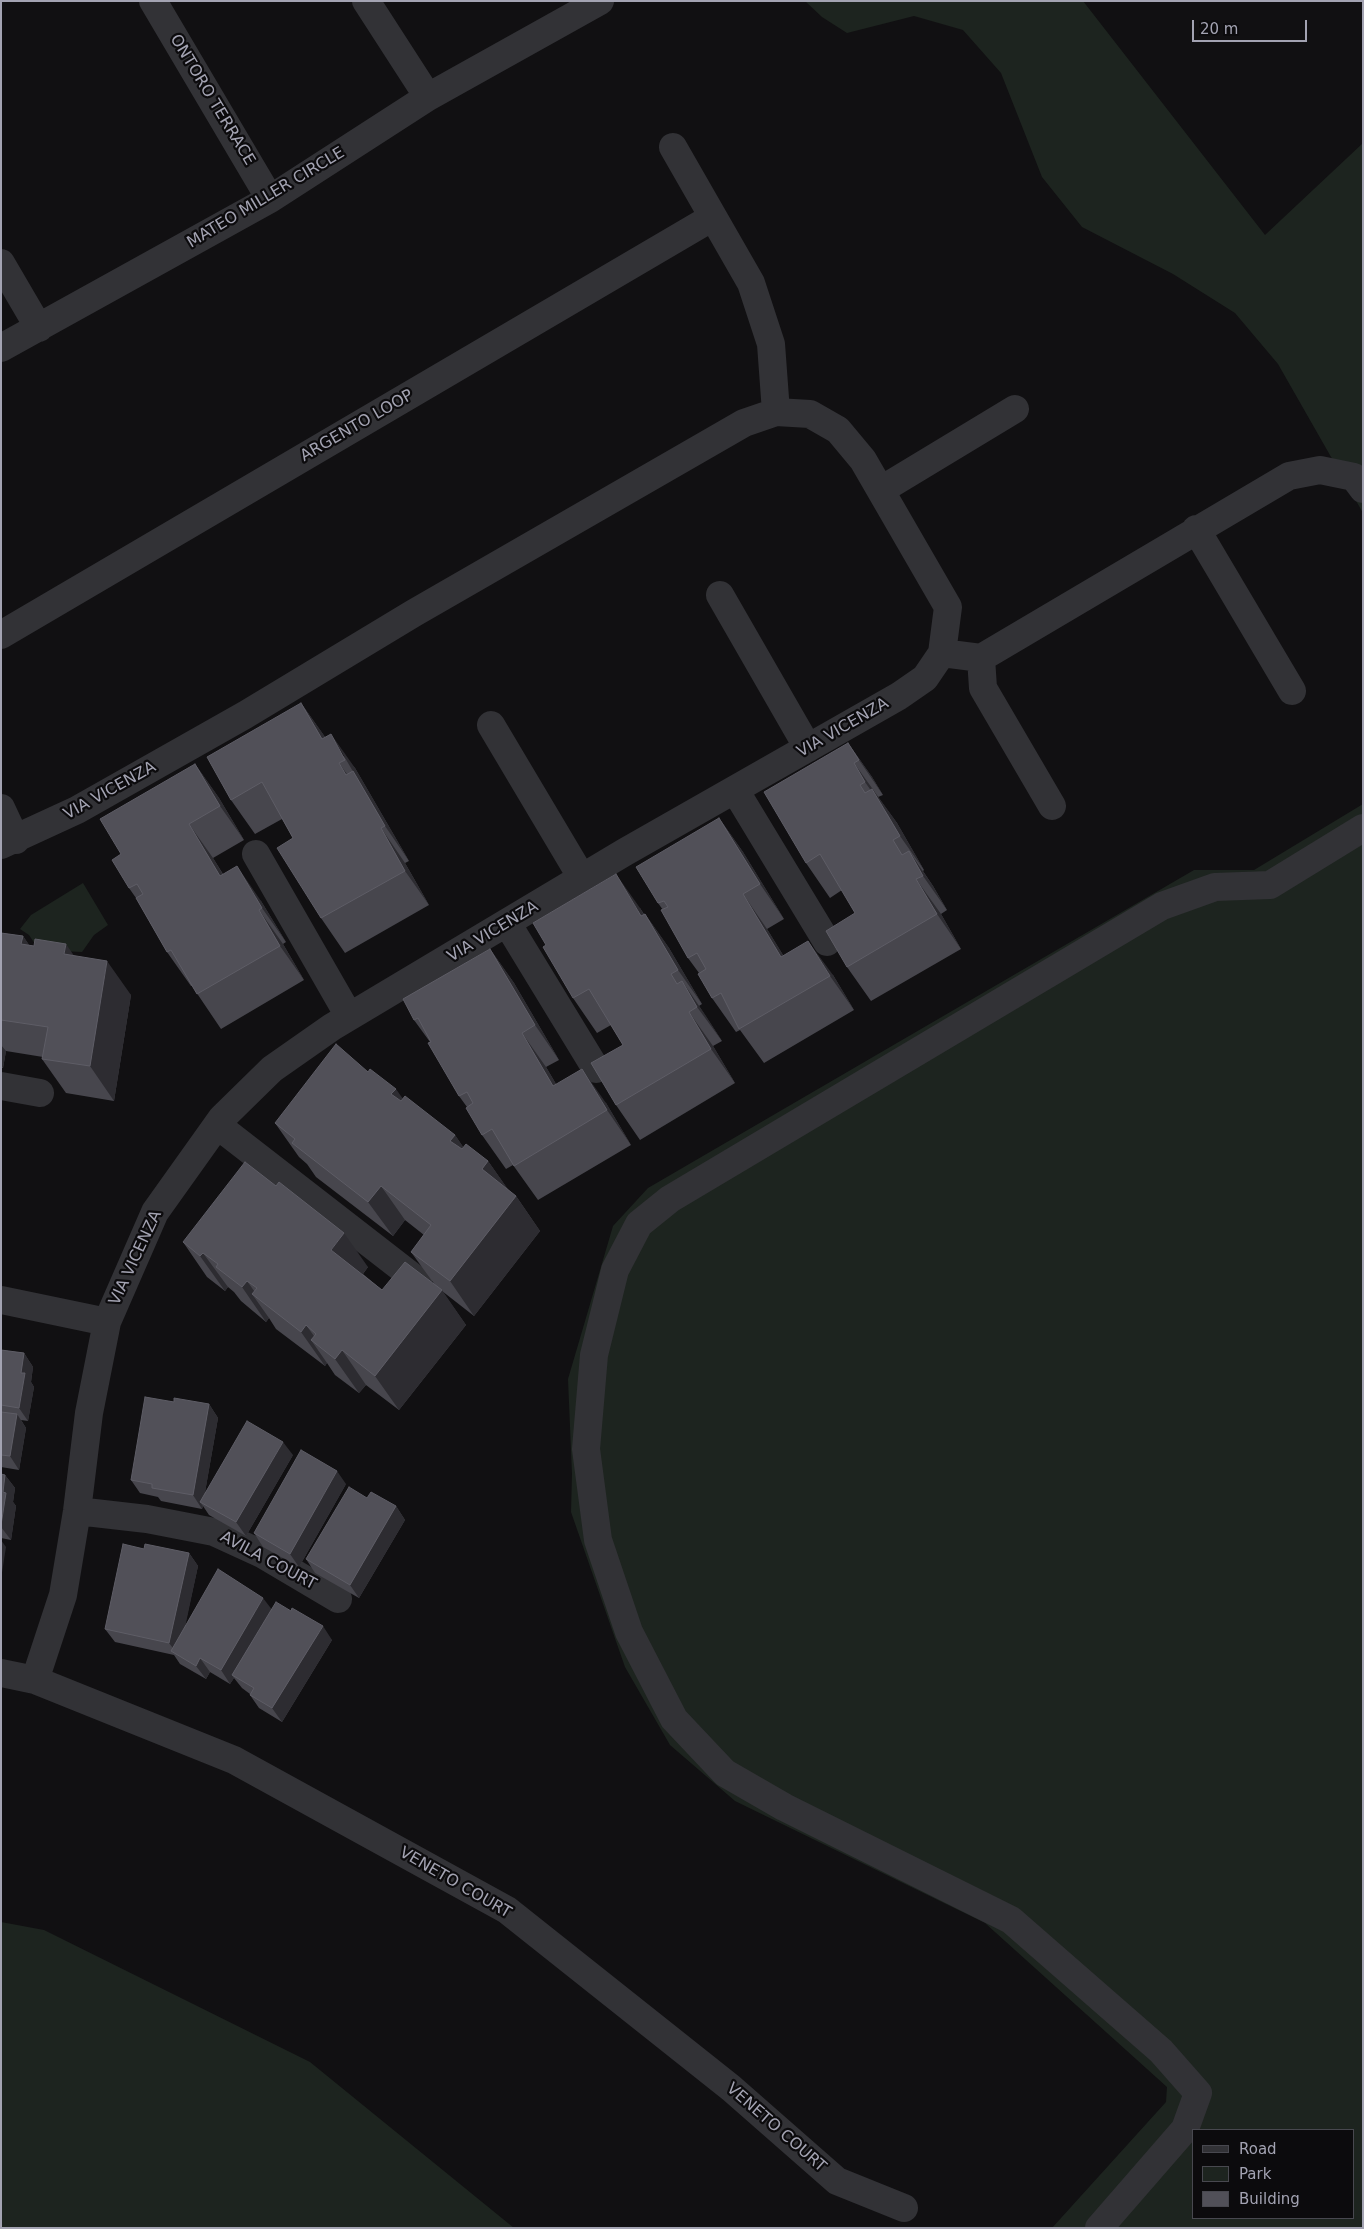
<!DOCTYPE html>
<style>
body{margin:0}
#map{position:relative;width:1364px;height:2229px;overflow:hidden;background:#111012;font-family:"DejaVu Sans",sans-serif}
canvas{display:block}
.frame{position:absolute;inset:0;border:2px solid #a3a3b2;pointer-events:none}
.legend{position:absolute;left:1192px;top:2129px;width:162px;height:90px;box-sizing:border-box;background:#0c0b0d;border:1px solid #48484f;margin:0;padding:6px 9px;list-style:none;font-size:15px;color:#a3a3b2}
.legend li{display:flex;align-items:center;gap:10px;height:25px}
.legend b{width:25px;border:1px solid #48484f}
.scale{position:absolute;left:1192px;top:20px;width:115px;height:22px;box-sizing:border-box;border:2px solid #a3a3b2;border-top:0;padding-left:6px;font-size:15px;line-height:18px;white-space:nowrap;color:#a3a3b2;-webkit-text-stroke:4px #0c0b0d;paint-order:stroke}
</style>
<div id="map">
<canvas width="1364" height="2229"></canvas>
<div class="frame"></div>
<ul class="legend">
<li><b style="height:6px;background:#323236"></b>Road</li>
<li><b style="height:14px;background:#1d241f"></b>Park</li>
<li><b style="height:14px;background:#515058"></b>Building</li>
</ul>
<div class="scale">20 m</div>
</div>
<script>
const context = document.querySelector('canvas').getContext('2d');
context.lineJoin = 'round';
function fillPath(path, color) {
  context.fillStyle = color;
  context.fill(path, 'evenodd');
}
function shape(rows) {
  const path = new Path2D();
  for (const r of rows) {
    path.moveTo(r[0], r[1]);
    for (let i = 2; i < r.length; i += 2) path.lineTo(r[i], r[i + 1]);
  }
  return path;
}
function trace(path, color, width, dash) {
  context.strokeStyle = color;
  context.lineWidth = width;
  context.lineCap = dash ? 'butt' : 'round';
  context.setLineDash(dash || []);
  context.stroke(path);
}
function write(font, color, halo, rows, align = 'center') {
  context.font = font + ' "DejaVu Sans",sans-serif';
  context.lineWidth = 4.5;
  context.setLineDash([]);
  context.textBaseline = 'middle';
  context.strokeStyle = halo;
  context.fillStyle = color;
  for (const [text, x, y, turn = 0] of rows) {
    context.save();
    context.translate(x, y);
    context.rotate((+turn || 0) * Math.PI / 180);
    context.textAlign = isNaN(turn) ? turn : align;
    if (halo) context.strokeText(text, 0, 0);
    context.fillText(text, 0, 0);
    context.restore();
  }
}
fillPath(shape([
 [805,1,1083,1,1265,235,1363,143,1363,513,1278,364,1235,313,1173,274,1082,227,1042,177,1001,73,963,30,914,16,847,33,822,17],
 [1363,804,1363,2228,1052,2228,1166,2102,1167,2087,985,1923,735,1801,670,1745,625,1667,571,1512,572,1474,568,1379,613,1226,648,1188,1194,870,1254,870],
 [1193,2130,1353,2130,1353,2218,1193,2218],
 [83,883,108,925,94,935,82,952,39,950,29,935,20,929,31,915],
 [1,1922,44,1930,310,2062,514,2228,1,2228]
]), '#1d241f');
trace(shape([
 [153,1,270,199],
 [366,1,428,97],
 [673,147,751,283,771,344,776,412],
 [1,263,39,328],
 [1,348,270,199,428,97,600,1],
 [881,490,1015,409],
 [1196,529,1292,691],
 [720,595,808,748],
 [1,635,713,217],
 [942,653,981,658,1289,476,1320,470,1354,477,1363,489],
 [981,658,983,688,1052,806],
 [491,725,582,878],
 [735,790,827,942],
 [1,808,16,840],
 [1,845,77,810,245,715,414,613,744,423,776,412,810,414,838,430,863,460,948,607,942,653,925,678,899,696,625,852,332,1027,272,1069,222,1118,155,1212,107,1322,89,1413,77,1511,63,1595,35,1680],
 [256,854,349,1016],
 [507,923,596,1069],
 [1,1086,40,1093],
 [217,1125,418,1281],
 [1,1300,107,1322],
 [77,1511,147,1519,214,1532,262,1554,338,1599],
 [1,1673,35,1680,234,1760,507,1910,731,2088,837,2181,904,2208],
 [1099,2228,1185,2129,1198,2093,1161,2051,1011,1920,784,1807,725,1773,674,1719,629,1632,598,1540,586,1449,594,1355,615,1270,639,1224,670,1199,1162,906,1215,887,1270,885,1363,828]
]), '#323236', 28);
fillPath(shape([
 [301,703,325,737,355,768,409,861,405,863,429,905,345,953,321,918,293,838,282,819,255,834,231,800],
 [848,743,872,777,883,795,878,797,897,823,924,870,923,871,933,886,947,910,941,914,961,949,871,1001,847,967,855,913,842,890,830,898,806,863],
 [195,764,219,798,244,840,213,858,223,874,261,901,286,942,283,944,304,980,221,1029,192,986,191,986,167,952,136,898,129,888,121,854],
 [719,818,743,852,784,919,767,929,783,955,833,975,854,1010,764,1063,740,1030,736,1032,712,998,699,973,688,958,663,910,658,903],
 [640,908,644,914,645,914,669,948,702,1004,699,1006,722,1041,713,1046,735,1083,640,1140,616,1105,623,1045,611,1025,597,1033,573,998],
 [1,933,23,936,29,945,74,956,131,995,114,1101,66,1093,42,1059,43,1057,6,1051,3,1068,1,1068],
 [490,949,514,983,559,1060,546,1067,556,1084,606,1103,631,1145,538,1200,513,1165,506,1169,482,1135,467,1107,459,1096,430,1042,414,1020],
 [368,1072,403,1099,455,1135,463,1147,488,1161,509,1191,516,1196,540,1231,474,1316,442,1291,466,1325,399,1410,366,1385,359,1393,335,1375,327,1363,325,1366,276,1329,269,1318,266,1322,241,1301,234,1292,228,1287,225,1291,207,1277,183,1242,368,1267,363,1274,382,1290,435,1285,411,1252,424,1235,405,1220,393,1236,316,1177,307,1164,299,1157,275,1123],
 [1,1350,24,1353,33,1367,31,1382,34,1387,28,1421,21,1420,26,1428,19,1470,1,1467],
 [174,1402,209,1404,218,1418,205,1492,293,1455,246,1536,209,1515,203,1506,202,1509,161,1501,158,1497,140,1493,131,1480],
 [1,1474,5,1475,15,1488,13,1502,16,1506,11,1540,1,1538],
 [346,1484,299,1567,263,1547,254,1533],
 [396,1506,405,1520,359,1598,315,1573,306,1559],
 [144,1549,189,1553,198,1566,185,1625,272,1609,332,1640,282,1722,259,1708,250,1695,250,1694,242,1688,234,1678,230,1684,210,1672,206,1679,180,1664,174,1655,115,1642,105,1629]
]), '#47464d');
fillPath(shape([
 [301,703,325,737,339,763,364,798,346,775,322,739],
 [331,734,355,768,409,861,385,826],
 [848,743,872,777,883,795,859,760],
 [854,763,897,823,924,870,900,836,888,815,865,782],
 [195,764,219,798,244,840,220,806],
 [719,818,743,852,784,919,760,884],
 [189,824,213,858,244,910,220,876],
 [381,828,405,863,429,905,405,871],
 [909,851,933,886,947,910,923,876],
 [237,866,261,901,286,942,262,908],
 [616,874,640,908,665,951,641,916],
 [916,879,941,914,961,949,937,914],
 [743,894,767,929,805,991,781,957],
 [259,910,283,944,304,980,280,946],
 [645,914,669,948,702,1004,678,970],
 [23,936,47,971,21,944],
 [808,941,833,975,854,1010,830,976],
 [66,944,90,979,64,954],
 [490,949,514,983,559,1060,535,1025],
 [107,961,131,995,114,1101,90,1066],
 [682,981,706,1016,722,1041,697,1007],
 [689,1012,713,1046,735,1083,711,1049],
 [522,1033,546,1067,577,1120,553,1086],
 [1,1045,6,1051,3,1068,1,1066],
 [582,1069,606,1103,631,1145,607,1110],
 [396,1089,420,1123,391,1094],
 [455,1135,479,1170,450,1141],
 [488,1161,512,1195,482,1169],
 [381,1186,405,1220,393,1236,368,1202],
 [516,1196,540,1231,474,1316,450,1281],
 [344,1233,368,1267,355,1284,331,1250],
 [203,1253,228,1287,225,1291,200,1256],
 [247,1281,262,1302,252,1294,269,1318,266,1322,242,1287],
 [442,1290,466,1325,399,1410,375,1376],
 [306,1325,324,1350,311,1340,327,1363,325,1366,301,1332],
 [342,1350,366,1385,359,1393,335,1359],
 [24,1353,33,1367,31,1382,34,1387,28,1421,19,1408,21,1373],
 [209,1404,218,1418,203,1504,200,1502,203,1506,202,1509,193,1495],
 [17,1414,26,1428,19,1470,10,1456],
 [283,1442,293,1455,246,1536,236,1522],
 [337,1471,346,1484,299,1567,290,1554],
 [5,1475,15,1488,13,1502,16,1506,11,1540,1,1527,3,1492],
 [396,1506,405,1520,359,1598,350,1585],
 [1,1540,6,1547,1,1579],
 [189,1553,198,1566,179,1656,169,1643],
 [263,1598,273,1611,232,1675,234,1678,230,1684,221,1670],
 [323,1626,332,1640,282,1722,272,1708],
 [200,1658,210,1672,206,1679,196,1666]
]), '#2d2c31');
const building = shape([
 [301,703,322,739,331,734,345,760,339,763,346,775,353,771,385,826,381,828,405,871,321,918,277,848,293,838,262,782,231,800,207,757,301,703],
 [848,743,859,760,854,763,865,782,860,785,865,793,872,789,900,836,893,840,902,855,909,851,923,876,916,879,937,914,847,967,826,931,855,913,820,854,806,863,764,792,848,743],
 [195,764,220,806,189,824,220,876,237,866,262,908,259,910,280,946,197,994,171,950,167,952,136,898,143,894,137,884,129,888,112,860,121,854,100,819,195,764],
 [719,818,760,884,743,894,781,957,808,941,830,976,739,1029,721,993,712,998,698,974,706,969,697,953,688,958,661,910,668,907,664,901,658,903,636,867,719,818],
 [616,874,641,916,645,914,678,970,671,974,677,984,682,981,697,1007,689,1012,711,1049,616,1105,591,1063,623,1045,589,989,573,998,543,947,546,945,533,923,616,874],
 [1,933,23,936,21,944,34,946,35,939,66,944,64,954,107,961,90,1066,42,1059,48,1027,1,1020,1,933],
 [490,949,535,1025,522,1033,553,1086,582,1069,607,1110,514,1166,492,1129,482,1135,466,1108,473,1103,467,1092,459,1096,428,1043,431,1042,418,1018,414,1020,403,999,490,949],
 [336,1044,368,1072,370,1069,396,1089,391,1094,401,1101,405,1096,455,1135,450,1141,462,1149,466,1144,488,1161,482,1169,516,1196,450,1281,411,1252,431,1225,381,1186,368,1202,292,1143,295,1139,275,1123,336,1044],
 [245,1162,276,1186,279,1182,344,1233,331,1250,382,1290,405,1262,442,1290,375,1376,342,1350,335,1359,311,1340,316,1334,306,1325,301,1332,252,1294,257,1288,247,1281,242,1287,216,1267,218,1264,203,1253,200,1256,183,1242,245,1162],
 [1,1350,24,1353,21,1373,25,1373,19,1408,1,1405,1,1350],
 [145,1397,174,1402,174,1398,209,1404,193,1495,152,1488,152,1484,131,1480,145,1397],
 [1,1412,17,1414,10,1456,1,1455,1,1412],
 [247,1421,283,1442,236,1522,200,1502,247,1421],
 [301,1450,337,1471,290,1554,254,1533,301,1450],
 [1,1474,5,1475,3,1492,6,1493,1,1525,1,1474],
 [349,1487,367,1498,371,1492,396,1506,350,1585,306,1559,349,1487],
 [123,1544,144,1549,145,1544,189,1553,169,1643,105,1629,123,1544],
 [218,1569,263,1598,221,1670,200,1658,196,1666,171,1651,218,1569],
 [276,1602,291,1611,292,1608,323,1626,272,1708,250,1695,254,1688,232,1675,276,1602]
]);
fillPath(building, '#515058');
trace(building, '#5e5d66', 1);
write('16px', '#a3a3b2', '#0c0b0d', [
 ["ONTORO TERRACE",212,100,59],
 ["MATEO MILLER CIRCLE",266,198,-31],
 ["ARGENTO LOOP",357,426,-30],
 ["VIA VICENZA",843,728,-30],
 ["VIA VICENZA",110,791,-29],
 ["VIA VICENZA",493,932,-31],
 ["VIA VICENZA",136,1258,-65],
 ["AVILA COURT",268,1561,28],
 ["VENETO COURT",455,1883,30],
 ["VENETO COURT",776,2128,41]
]);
</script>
